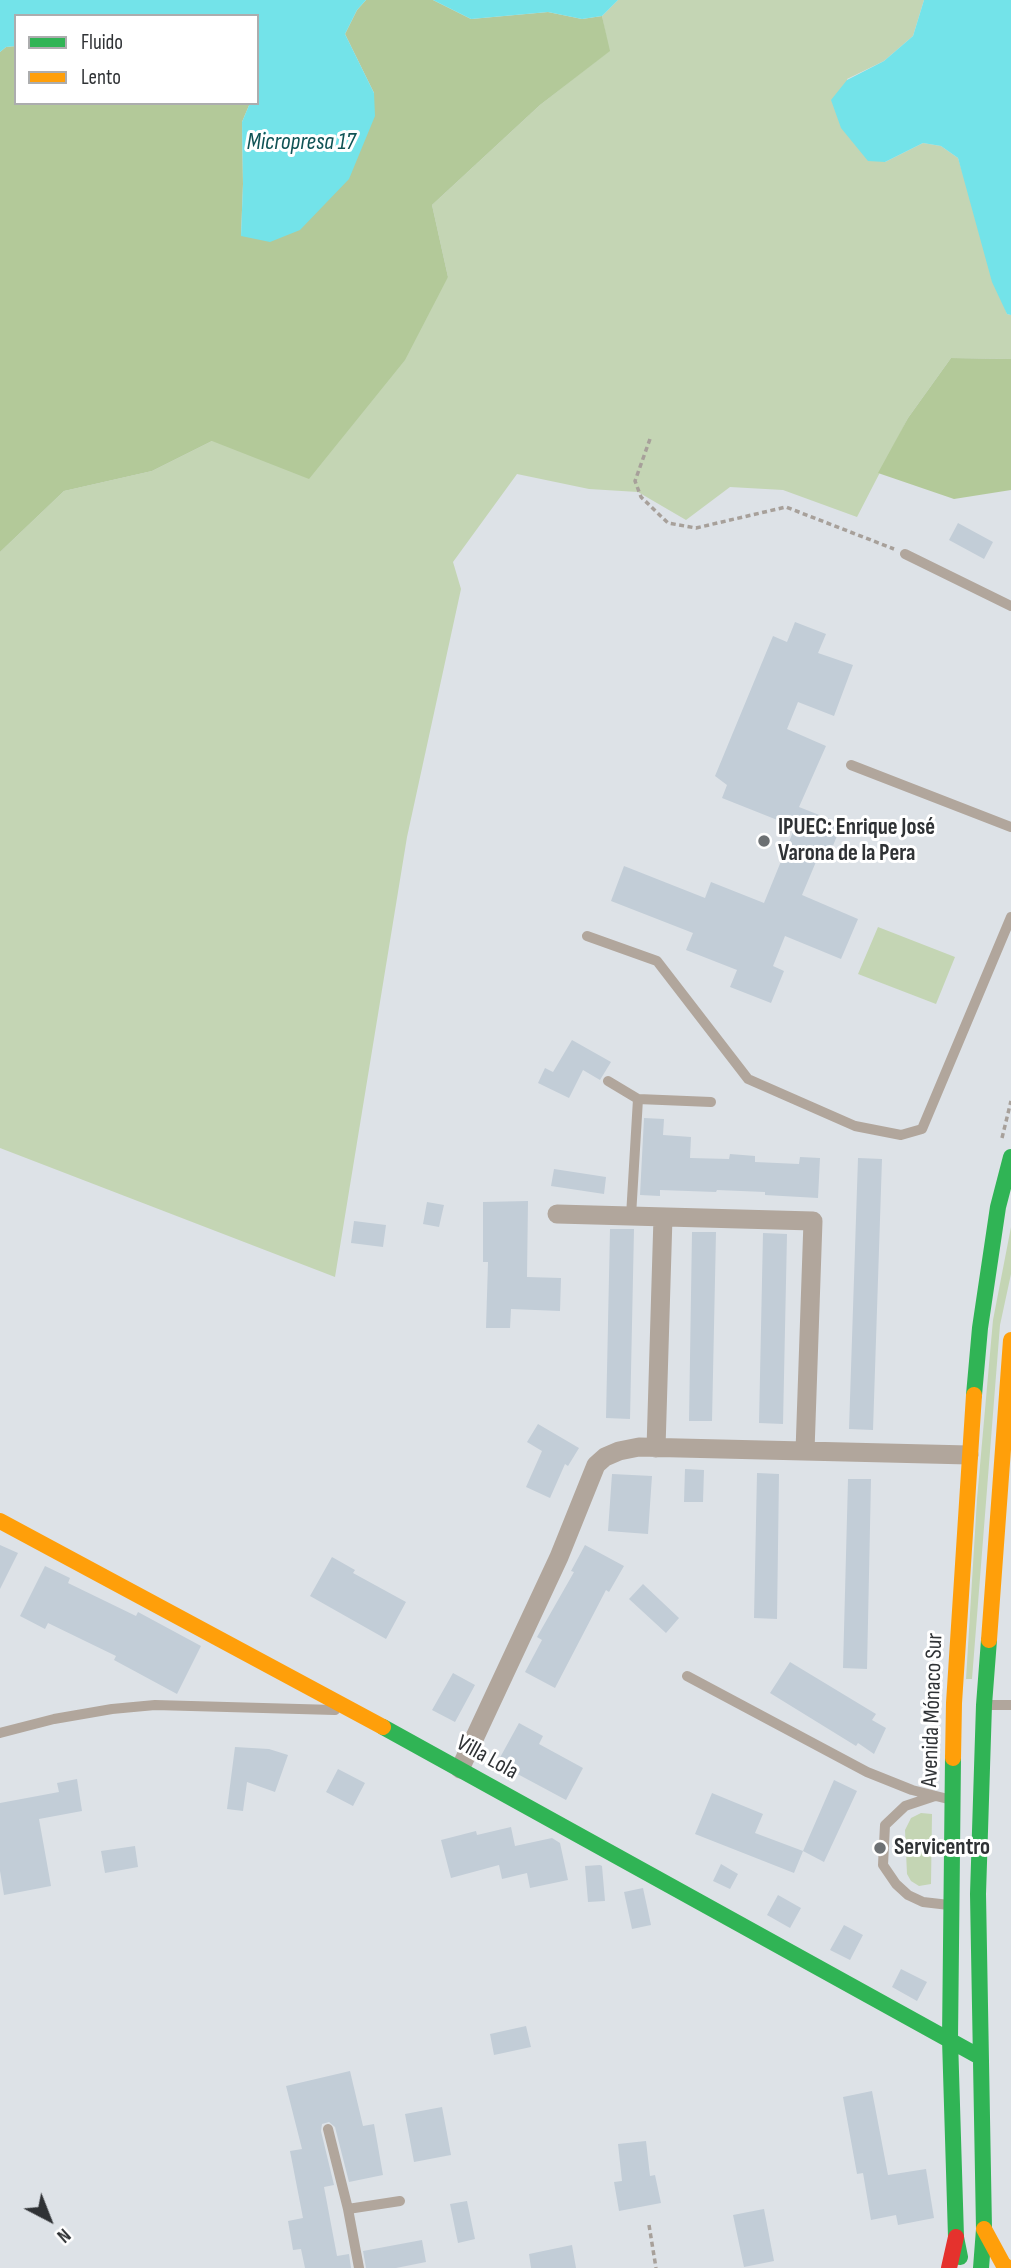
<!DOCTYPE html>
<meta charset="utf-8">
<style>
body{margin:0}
#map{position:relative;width:1011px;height:2268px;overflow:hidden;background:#dde2e7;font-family:"Sofia Sans Condensed",sans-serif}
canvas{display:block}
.legend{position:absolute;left:14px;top:14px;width:245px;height:91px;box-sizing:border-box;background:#fff;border:2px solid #acadae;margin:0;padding:9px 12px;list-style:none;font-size:21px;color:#2f3235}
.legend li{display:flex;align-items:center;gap:14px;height:35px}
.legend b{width:35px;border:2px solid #acadae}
.north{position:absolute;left:14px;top:2184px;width:70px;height:70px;-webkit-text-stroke:5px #fff;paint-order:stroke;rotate:138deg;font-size:19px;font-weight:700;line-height:28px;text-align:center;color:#2f3235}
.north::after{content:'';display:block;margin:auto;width:24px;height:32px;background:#2f3235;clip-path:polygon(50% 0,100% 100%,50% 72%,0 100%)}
</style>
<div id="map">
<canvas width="1011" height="2268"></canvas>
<ul class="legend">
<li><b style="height:9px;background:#30b455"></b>Fluido</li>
<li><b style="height:9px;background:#ff9f0a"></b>Lento</li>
</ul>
<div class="north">N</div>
</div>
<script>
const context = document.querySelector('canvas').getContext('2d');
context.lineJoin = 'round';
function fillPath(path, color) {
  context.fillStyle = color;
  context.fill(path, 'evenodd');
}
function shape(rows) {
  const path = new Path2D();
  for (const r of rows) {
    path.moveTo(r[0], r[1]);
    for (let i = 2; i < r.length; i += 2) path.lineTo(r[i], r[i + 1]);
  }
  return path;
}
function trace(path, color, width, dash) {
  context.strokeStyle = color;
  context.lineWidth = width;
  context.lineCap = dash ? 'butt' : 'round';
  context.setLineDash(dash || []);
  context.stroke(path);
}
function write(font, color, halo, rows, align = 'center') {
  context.font = font + ' "Sofia Sans Condensed",sans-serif';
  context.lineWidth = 6;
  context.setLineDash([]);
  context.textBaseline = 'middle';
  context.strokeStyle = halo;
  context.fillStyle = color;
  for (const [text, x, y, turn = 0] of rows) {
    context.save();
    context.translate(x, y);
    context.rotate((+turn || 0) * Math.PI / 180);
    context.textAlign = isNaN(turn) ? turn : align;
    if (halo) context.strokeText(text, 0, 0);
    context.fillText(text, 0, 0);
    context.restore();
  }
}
fillPath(shape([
 [618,0,924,0,913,36,884,61,847,79,885,162,923,143,941,146,958,158,1007,314,1011,315,1011,359,951,358,908,418,857,517,783,490,730,487,686,520,638,492,589,489,517,474,453,562,461,589,407,837,335,1277,0,1148,0,552,64,491,152,471,212,441,448,277,432,205,540,105,609,51,602,16],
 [878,927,955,957,936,1004,858,974],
 [1011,1227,1011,1274,1000,1325,972,1679,966,1679,977,1499,993,1320],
 [921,1813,932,1814,931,1884,919,1886,911,1881,907,1874,905,1830,911,1818]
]), '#c4d5b4');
fillPath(shape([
 [366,0,433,0,471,19,548,12,582,19,602,16,610,51,540,105,432,205,448,277,405,360,309,479,212,441,152,471,64,491,0,552,0,52,6,47,16,46,16,103,250,103,242,122,243,184,241,236,374,93,345,34,357,10],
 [951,358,1011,359,1011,490,954,499,878,473,908,418]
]), '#b3c999');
fillPath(shape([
 [0,0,366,0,357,10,345,34,374,93,375,116,349,179,300,230,270,242,241,236,243,184,242,122,250,103,257,103,257,16,16,16,16,46,6,47,0,52],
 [433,0,618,0,602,16,582,19,548,12,471,19],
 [924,0,1011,0,1011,315,1007,314,992,282,958,158,941,146,923,143,885,162,868,161,841,128,831,100,847,80,884,61,913,36]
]), '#73e3e9');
fillPath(shape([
 [958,523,993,542,984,559,949,540],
 [795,622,826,634,818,653,853,665,834,716,798,702,787,729,826,746,799,807,842,824,827,860,818,857,802,895,858,919,841,959,785,936,773,966,784,971,771,1003,730,987,737,970,686,950,693,933,611,901,624,866,705,898,711,882,764,903,795,827,722,798,727,785,715,776,773,636,787,642],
 [572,1040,611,1062,600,1080,583,1070,569,1098,538,1083,545,1068,553,1072],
 [644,1118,664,1119,663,1135,691,1137,690,1158,729,1159,730,1154,755,1156,755,1162,799,1164,800,1157,820,1158,818,1198,765,1195,765,1192,717,1190,716,1192,660,1190,660,1196,640,1195],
 [858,1158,882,1159,873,1430,849,1429],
 [554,1169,606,1177,604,1194,551,1186],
 [528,1201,527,1277,561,1278,560,1311,511,1309,510,1328,486,1328,488,1262,483,1262,483,1202],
 [427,1202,444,1205,439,1227,423,1224],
 [354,1221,386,1225,383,1247,351,1243],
 [610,1229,634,1229,630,1419,606,1418],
 [692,1232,716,1232,712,1421,689,1421],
 [763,1233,787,1234,783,1424,759,1423],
 [538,1424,579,1448,568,1466,565,1464,550,1498,526,1487,542,1451,527,1442],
 [685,1469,704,1470,703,1502,684,1502],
 [757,1473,779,1474,777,1619,754,1618],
 [612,1474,652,1476,648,1534,608,1531],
 [848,1479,871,1479,867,1669,843,1668],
 [0,1545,18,1553,0,1589],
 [585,1545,624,1566,609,1592,606,1590,555,1688,525,1672,542,1640,537,1637,574,1572,571,1571],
 [332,1557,355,1570,353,1573,406,1602,386,1639,310,1596],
 [45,1566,70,1578,68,1583,136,1616,138,1612,201,1646,177,1694,114,1660,116,1656,48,1623,45,1629,20,1616],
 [643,1584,679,1618,666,1633,629,1599],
 [790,1662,876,1714,872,1720,886,1728,874,1754,858,1743,856,1746,770,1693],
 [453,1673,475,1685,455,1722,432,1710],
 [519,1723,543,1736,539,1744,583,1768,566,1800,497,1763],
 [235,1747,269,1749,288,1755,275,1792,247,1782,243,1811,227,1809],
 [338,1769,365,1783,353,1806,326,1792],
 [77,1779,82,1811,39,1819,51,1886,4,1895,0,1871,0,1803,59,1792,57,1783],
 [834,1780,857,1791,824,1862,803,1851],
 [712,1793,763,1814,755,1833,803,1851,794,1873,695,1834],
 [511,1827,515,1846,552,1838,560,1843,568,1880,530,1888,527,1873,502,1879,499,1865,451,1878,441,1840,476,1831,477,1835],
 [135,1846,138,1867,105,1873,101,1851],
 [721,1864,738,1874,730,1889,713,1881],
 [600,1865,602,1866,605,1901,588,1902,585,1866],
 [643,1888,651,1925,632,1929,624,1892],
 [778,1895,801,1908,790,1928,767,1915],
 [844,1925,863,1935,850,1960,830,1950],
 [901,1969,927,1982,917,2001,892,1987],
 [526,2026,531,2047,494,2055,490,2034],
 [350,2071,363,2126,374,2124,383,2175,349,2182,335,2127,329,2122,322,2124,321,2131,334,2185,324,2187,337,2256,349,2254,351,2268,305,2268,301,2249,293,2250,288,2221,303,2218,290,2151,302,2149,286,2086],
 [872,2091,888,2175,926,2169,934,2218,898,2225,896,2215,871,2220,863,2173,857,2174,843,2097],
 [442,2107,451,2155,414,2162,405,2114],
 [646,2141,650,2176,655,2175,661,2203,619,2211,614,2182,622,2181,618,2144],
 [467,2201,475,2239,458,2243,450,2204],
 [764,2209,774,2261,744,2267,733,2215],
 [422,2240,426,2262,396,2268,366,2268,363,2251],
 [572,2245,576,2268,531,2268,529,2254]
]), '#c2cdd7');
trace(shape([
 [650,439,635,481,641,497,668,523,696,528,786,507,894,549],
 [1002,1138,1011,1101],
 [649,2225,656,2268]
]), '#a7a09a', 3.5, [5, 3.5]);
trace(shape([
 [905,554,1011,606],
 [851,765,1011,827],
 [587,936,657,961,748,1079,855,1126,901,1135,922,1129,1011,917],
 [608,1081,638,1099,711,1102],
 [631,1216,638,1099],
 [687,1676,867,1772,912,1790,952,1800],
 [984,1705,1011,1705],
 [0,1733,54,1719,112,1709,155,1705,335,1710],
 [935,1796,905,1806,885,1825,883,1865,896,1884,908,1895,923,1902,949,1905],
 [328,2129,348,2209,359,2268],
 [348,2209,400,2201]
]), '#b1a69c', 10);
trace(shape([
 [557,1214,813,1221,805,1451],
 [656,1448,663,1217],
 [460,1769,559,1557,596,1465,605,1457,619,1451,639,1447,969,1455]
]), '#b1a69c', 19);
trace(shape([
 [974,1395,980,1328,998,1207,1011,1157],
 [383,1727,980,2057],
 [953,1758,950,2039,956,2237,960,2257],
 [981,2268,984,2229,978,1894,984,1705,989,1640]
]), '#30b455', 16);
trace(shape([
 [0,1521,383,1727],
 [989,1640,1011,1340],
 [953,1758,954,1703,974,1395],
 [984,2229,1003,2264,1008,2268]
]), '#ff9f0a', 16);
trace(shape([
 [949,2268,956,2237]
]), '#e5322d', 16);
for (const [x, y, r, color] of [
 [764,841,7,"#6c7073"],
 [880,1848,7,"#6c7073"]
]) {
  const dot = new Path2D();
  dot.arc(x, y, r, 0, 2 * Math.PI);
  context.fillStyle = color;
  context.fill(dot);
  trace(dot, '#fff', 2.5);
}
write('bold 23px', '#2f3235', '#fff', [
 ["IPUEC: Enrique José",778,828],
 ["Varona de la Pera",778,854],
 ["Servicentro",894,1848]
], 'left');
write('23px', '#2f3235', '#fff', [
 ["Avenida Mónaco Sur",933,1710,-88],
 ["Villa Lola",487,1758,29]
]);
write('italic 24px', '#105355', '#fff', [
 ["Micropresa 17",301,143]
]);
</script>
